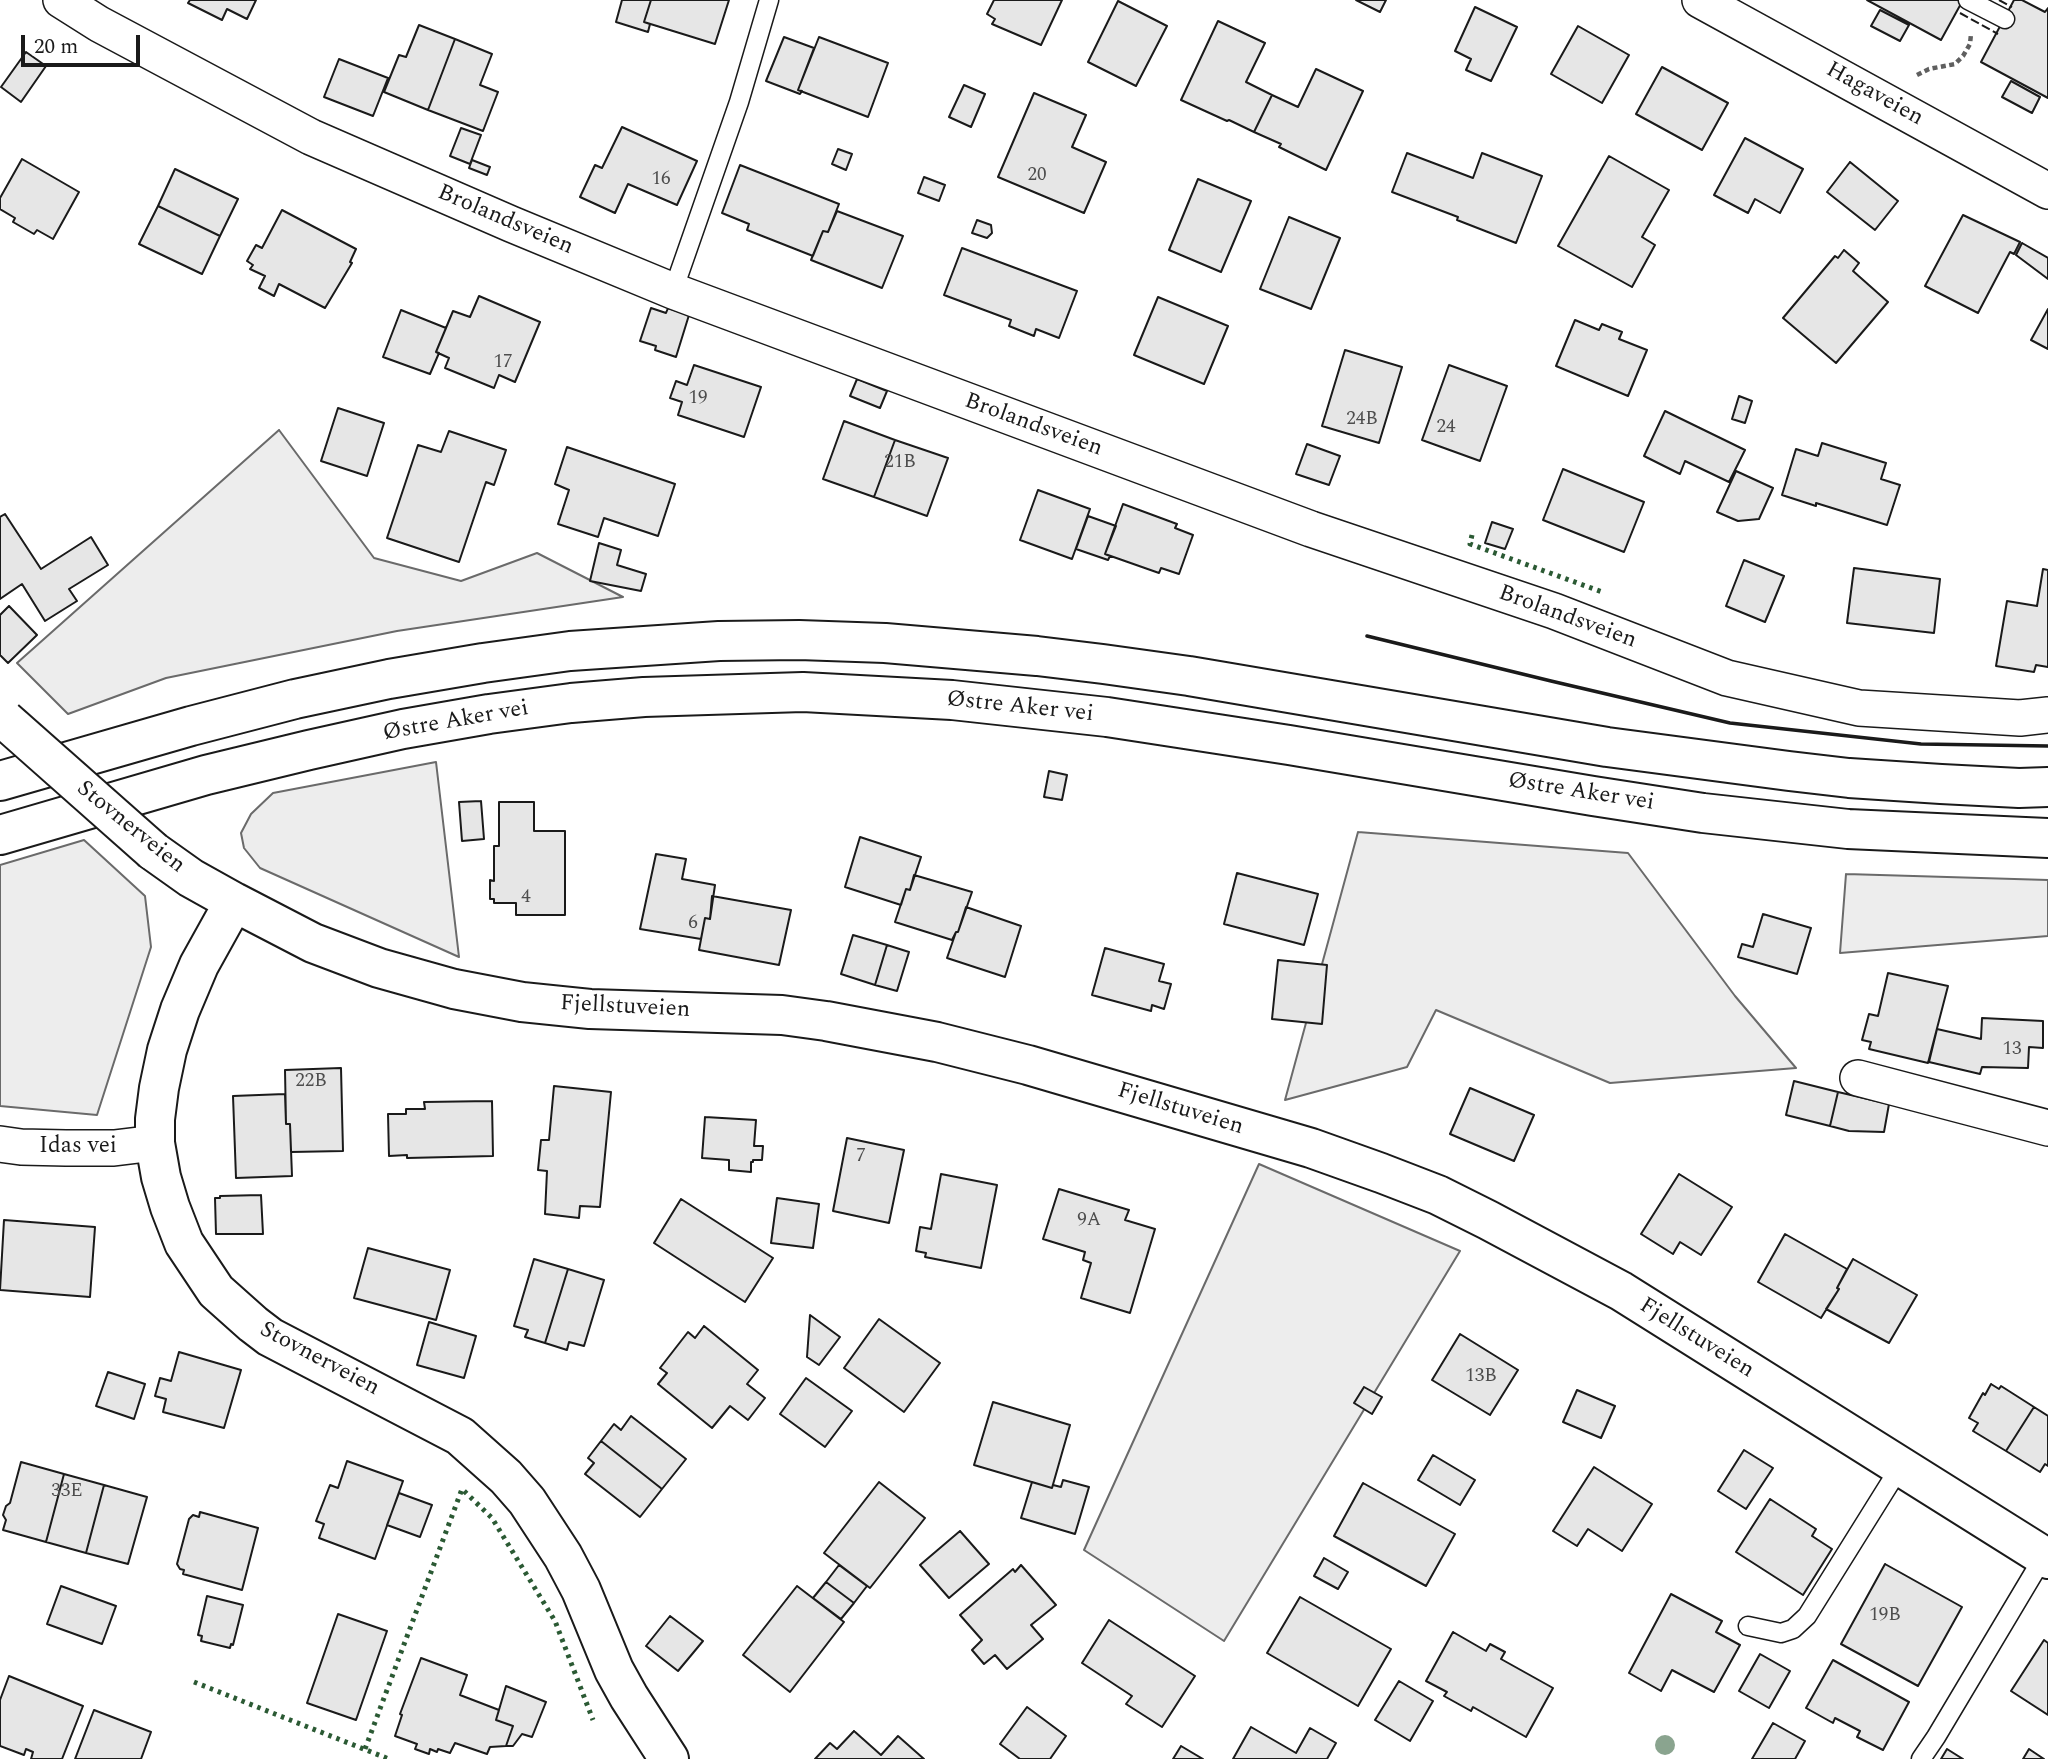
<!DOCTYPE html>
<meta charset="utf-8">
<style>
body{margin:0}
#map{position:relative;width:2048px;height:1759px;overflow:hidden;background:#fff;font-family:Spectral,serif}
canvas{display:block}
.scale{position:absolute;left:21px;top:35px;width:119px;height:32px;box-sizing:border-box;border:4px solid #1a1a1a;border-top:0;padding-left:9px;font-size:21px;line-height:24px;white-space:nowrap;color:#1a1a1a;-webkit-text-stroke:5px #fff;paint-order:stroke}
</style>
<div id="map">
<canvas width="2048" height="1759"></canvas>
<div class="scale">20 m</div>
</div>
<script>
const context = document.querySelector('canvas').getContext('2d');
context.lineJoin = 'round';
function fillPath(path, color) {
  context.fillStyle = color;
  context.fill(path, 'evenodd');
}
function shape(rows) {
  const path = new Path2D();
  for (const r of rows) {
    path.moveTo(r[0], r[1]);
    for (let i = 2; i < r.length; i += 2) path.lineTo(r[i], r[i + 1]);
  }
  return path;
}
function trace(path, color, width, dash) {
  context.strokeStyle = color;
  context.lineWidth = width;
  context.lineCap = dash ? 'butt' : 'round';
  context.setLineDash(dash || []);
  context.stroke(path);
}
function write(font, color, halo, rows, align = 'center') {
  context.font = font + ' Spectral,serif';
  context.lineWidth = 5;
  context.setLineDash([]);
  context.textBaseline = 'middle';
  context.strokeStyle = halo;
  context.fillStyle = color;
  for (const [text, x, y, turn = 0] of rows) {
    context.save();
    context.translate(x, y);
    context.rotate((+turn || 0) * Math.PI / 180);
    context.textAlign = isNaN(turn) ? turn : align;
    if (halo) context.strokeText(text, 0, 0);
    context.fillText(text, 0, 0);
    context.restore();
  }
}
const green = shape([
 [279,430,374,558,461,581,537,553,623,597,397,631,166,678,68,714,17,663,279,430],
 [436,762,459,957,260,868,244,848,241,833,251,814,273,793,436,762],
 [1358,832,1628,853,1735,996,1796,1068,1610,1083,1436,1010,1407,1067,1285,1100,1358,832],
 [84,840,145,896,151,947,97,1115,0,1106,0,865,84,840],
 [1846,874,2048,880,2048,936,1840,953,1846,874],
 [1259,1164,1460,1251,1224,1641,1084,1550,1259,1164]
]);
fillPath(green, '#ededed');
trace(green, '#6a6a6a', 2);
const building = shape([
 [190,0,256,0,247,19,227,9,222,20,188,3,190,0],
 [622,0,651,0,644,22,650,24,648,32,616,22,622,0],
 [651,0,729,0,715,44,644,22,651,0],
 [994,0,1062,0,1041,45,992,24,995,19,987,14,994,0],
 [1356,0,1386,0,1380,12,1356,0],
 [1867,0,1963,0,1941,40,1867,0],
 [2014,0,2022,0,2045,12,2048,8,2048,98,1981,62,2014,0],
 [1118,1,1167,26,1136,86,1088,62,1118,1],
 [1475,7,1517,27,1491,81,1466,70,1471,59,1455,51,1475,7],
 [1880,10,1909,25,1900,41,1871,26,1880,10],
 [1218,21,1265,43,1246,82,1272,95,1254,132,1229,120,1227,121,1181,100,1218,21],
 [419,25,455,39,428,110,384,92,399,55,406,57,419,25],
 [1578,26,1629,55,1602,103,1551,74,1578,26],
 [784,37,814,48,798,90,802,91,800,94,766,81,784,37],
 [819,37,888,63,868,117,798,90,819,37],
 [455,39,492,54,480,85,498,92,483,131,428,110,455,39],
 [26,52,46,66,21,102,1,87,26,52],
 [339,59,388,78,373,116,324,97,339,59],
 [1662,67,1728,103,1702,150,1636,114,1662,67],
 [1316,69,1363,91,1326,170,1279,147,1281,144,1254,132,1272,95,1298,107,1316,69],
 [2011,81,2040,97,2032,113,2002,97,2011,81],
 [964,85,985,94,971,127,949,117,964,85],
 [1034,93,1086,115,1072,147,1106,162,1084,213,998,177,1034,93],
 [622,127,697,161,677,205,628,184,615,213,580,197,595,165,602,168,622,127],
 [461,128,481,135,470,164,450,156,461,128],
 [1745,138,1803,169,1780,213,1755,199,1748,213,1714,195,1745,138],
 [838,149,852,154,846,170,832,164,838,149],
 [1407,153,1473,178,1482,153,1542,176,1516,243,1457,220,1458,217,1392,192,1407,153],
 [1609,156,1669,190,1642,237,1655,245,1632,287,1558,246,1609,156],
 [22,159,79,192,53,239,37,230,34,234,13,222,15,218,0,209,0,198,22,159],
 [472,160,490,167,487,175,469,168,472,160],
 [1850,162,1898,201,1875,230,1827,192,1850,162],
 [740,165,839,204,828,232,823,231,813,256,747,230,749,224,722,213,740,165],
 [175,169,238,199,220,236,158,206,175,169],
 [924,177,945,185,939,201,918,193,924,177],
 [1198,179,1251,201,1221,272,1169,250,1198,179],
 [158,206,220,236,202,274,139,244,158,206],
 [282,210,356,249,350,262,352,263,325,308,279,284,274,296,259,288,265,276,250,269,253,265,247,261,256,245,262,248,282,210],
 [837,211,903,236,882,288,811,260,823,231,828,232,837,211],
 [1963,215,2020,242,2014,254,2010,252,1978,313,1925,286,1963,215],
 [1289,217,1340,238,1311,309,1260,289,1289,217],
 [977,220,991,225,992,233,987,238,972,233,977,220],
 [2022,243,2048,258,2048,279,2016,255,2022,243],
 [962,248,1077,291,1059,338,1036,329,1034,336,1009,326,1011,320,944,295,962,248],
 [1844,250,1859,263,1853,271,1888,302,1836,363,1783,318,1835,256,1838,258,1844,250],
 [479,296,540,322,515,382,499,375,494,388,445,368,449,358,436,352,453,311,470,317,479,296],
 [1158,297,1228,326,1204,384,1134,355,1158,297],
 [651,308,666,313,668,308,689,315,676,357,655,350,656,346,640,341,651,308],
 [2048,309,2048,349,2031,340,2048,309],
 [401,310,446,328,436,352,439,353,430,374,383,357,401,310],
 [1575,320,1599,330,1602,324,1622,332,1619,339,1647,350,1628,396,1556,366,1575,320],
 [1345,350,1402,367,1379,443,1322,426,1345,350],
 [694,365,761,387,744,437,678,415,682,402,670,398,676,381,687,385,694,365],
 [1449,365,1507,386,1480,461,1422,440,1449,365],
 [857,379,887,391,880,408,850,396,857,379],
 [1739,396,1752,401,1745,423,1732,419,1739,396],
 [338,408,384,423,367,476,321,461,338,408],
 [1665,411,1745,450,1729,482,1685,461,1680,474,1644,456,1665,411],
 [844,421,895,440,874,497,823,479,844,421],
 [449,431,506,450,494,485,486,482,459,562,387,538,418,445,441,452,449,431],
 [895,440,948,458,927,516,874,497,895,440],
 [1822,443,1886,463,1881,479,1900,485,1887,525,1816,503,1816,506,1782,495,1796,449,1818,456,1822,443],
 [1307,444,1340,456,1329,485,1296,474,1307,444],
 [567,447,675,484,658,536,604,518,598,537,558,524,569,490,555,484,567,447],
 [1563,469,1644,502,1624,552,1543,520,1563,469],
 [1736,471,1773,488,1759,519,1738,521,1717,512,1736,471],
 [1038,490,1090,509,1072,559,1020,540,1038,490],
 [1123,504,1177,524,1175,528,1193,535,1179,574,1161,568,1159,573,1105,554,1123,504],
 [5,514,41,569,91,537,108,565,69,589,77,601,45,621,22,584,0,599,0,517,5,514],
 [1088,516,1116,526,1105,554,1110,556,1108,560,1076,549,1088,516],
 [1492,522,1513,529,1505,549,1485,543,1492,522],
 [599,543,621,550,617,565,646,574,641,591,590,581,599,543],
 [1744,560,1784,576,1765,622,1726,606,1744,560],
 [1854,568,1940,579,1934,633,1847,623,1854,568],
 [2043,569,2048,570,2048,667,2036,665,2034,672,1996,666,2007,601,2037,606,2043,569],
 [9,606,37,635,8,663,0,655,0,615,9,606],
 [1049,771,1067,775,1062,800,1044,797,1049,771],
 [481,801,484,839,462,841,459,802,481,801],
 [499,802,534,802,534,831,565,831,565,915,516,915,516,903,494,903,494,899,490,899,490,880,494,881,494,846,499,846,499,802],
 [860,837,921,857,910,890,906,889,901,905,845,887,860,837],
 [656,854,686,859,682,879,715,885,710,919,705,918,701,939,640,929,656,854],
 [1237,873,1318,894,1304,945,1224,924,1237,873],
 [914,875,972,892,958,932,956,932,952,940,895,922,906,889,910,890,914,875],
 [712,896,791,910,779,965,699,950,705,918,710,919,712,896],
 [966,907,1021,926,1005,977,947,958,956,932,958,932,966,907],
 [1763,914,1811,928,1797,974,1738,957,1742,944,1753,947,1763,914],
 [853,935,887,945,875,985,841,974,853,935],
 [887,945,909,952,897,991,875,985,887,945],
 [1105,948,1164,964,1159,981,1171,984,1164,1009,1152,1005,1151,1011,1092,995,1105,948],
 [1278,960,1327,965,1322,1024,1272,1019,1278,960],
 [1888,973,1948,986,1928,1063,1869,1049,1871,1042,1862,1040,1869,1014,1878,1016,1888,973],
 [1982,1018,2043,1021,2043,1048,2029,1047,2028,1068,1982,1067,1980,1074,1929,1062,1937,1029,1981,1039,1982,1018],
 [341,1068,343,1151,291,1152,290,1124,286,1124,285,1070,341,1068],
 [1794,1081,1838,1092,1830,1126,1786,1115,1794,1081],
 [554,1086,611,1092,600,1207,580,1206,579,1218,545,1214,547,1171,538,1170,541,1140,549,1140,554,1086],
 [1470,1088,1534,1115,1514,1161,1450,1134,1470,1088],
 [1838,1092,1889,1104,1884,1132,1849,1131,1830,1126,1838,1092],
 [285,1094,286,1124,290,1124,292,1176,236,1178,233,1096,285,1094],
 [492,1101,493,1156,407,1158,407,1155,389,1156,388,1114,406,1114,406,1109,425,1109,424,1102,492,1101],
 [705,1117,756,1120,754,1146,763,1146,762,1160,753,1160,753,1162,751,1162,751,1172,729,1170,729,1160,702,1158,705,1117],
 [847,1138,904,1150,889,1223,833,1211,847,1138],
 [941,1174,997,1185,981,1268,925,1257,926,1253,916,1251,920,1227,931,1229,941,1174],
 [1679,1174,1732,1207,1701,1255,1680,1242,1673,1254,1641,1234,1679,1174],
 [1059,1189,1129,1210,1125,1220,1155,1229,1130,1313,1081,1298,1091,1263,1083,1260,1085,1252,1043,1239,1059,1189],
 [261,1195,263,1234,216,1234,215,1198,220,1198,220,1196,261,1195],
 [777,1198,819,1204,813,1248,771,1243,777,1198],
 [681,1199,773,1258,745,1302,654,1243,681,1199],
 [4,1220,95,1227,90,1297,0,1290,4,1220],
 [1785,1234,1847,1269,1837,1288,1839,1289,1821,1318,1758,1282,1785,1234],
 [368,1248,450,1270,436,1320,354,1298,368,1248],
 [534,1259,568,1269,545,1343,525,1337,528,1330,514,1326,534,1259],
 [1853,1259,1917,1295,1889,1343,1826,1309,1839,1289,1837,1288,1853,1259],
 [568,1269,604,1280,584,1346,569,1342,567,1350,545,1343,568,1269],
 [810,1315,840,1337,819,1365,807,1357,810,1315],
 [879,1319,940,1363,904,1412,844,1368,879,1319],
 [429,1322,476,1336,464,1378,417,1365,429,1322],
 [704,1326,758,1370,747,1384,765,1398,748,1420,730,1406,712,1428,658,1384,667,1373,660,1368,688,1332,695,1338,704,1326],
 [1460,1334,1518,1370,1490,1415,1432,1380,1460,1334],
 [179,1352,241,1370,224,1428,163,1412,166,1399,155,1396,160,1378,171,1381,179,1352],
 [108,1372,145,1384,134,1419,96,1406,108,1372],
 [806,1378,852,1411,825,1447,780,1414,806,1378],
 [1991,1384,1999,1389,2001,1386,2034,1407,2006,1451,1973,1431,1978,1423,1969,1418,1983,1393,1985,1395,1991,1384],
 [1364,1387,1382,1397,1372,1414,1354,1403,1364,1387],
 [1577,1390,1615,1406,1601,1438,1563,1422,1577,1390],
 [993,1402,1070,1425,1052,1488,974,1465,993,1402],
 [2034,1407,2048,1416,2048,1466,2045,1464,2040,1472,2006,1451,2034,1407],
 [631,1416,686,1459,662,1489,601,1441,614,1424,621,1430,631,1416],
 [601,1441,662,1489,640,1517,585,1474,594,1463,588,1458,601,1441],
 [1744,1450,1773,1468,1746,1509,1718,1491,1744,1450],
 [1433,1455,1475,1480,1460,1505,1418,1480,1433,1455],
 [347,1461,403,1481,375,1559,319,1538,324,1524,316,1521,330,1485,338,1488,347,1461],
 [21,1462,64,1474,46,1542,3,1530,6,1520,3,1515,6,1506,10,1503,21,1462],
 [1594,1467,1652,1504,1622,1551,1588,1529,1577,1546,1553,1531,1594,1467],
 [64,1474,104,1485,86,1553,46,1542,64,1474],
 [1063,1480,1089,1487,1075,1534,1021,1518,1032,1482,1052,1488,1053,1485,1061,1487,1063,1480],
 [879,1482,925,1518,870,1588,824,1553,879,1482],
 [1363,1483,1455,1534,1426,1586,1334,1536,1363,1483],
 [104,1485,147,1497,128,1564,86,1553,104,1485],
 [399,1493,432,1505,420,1537,387,1525,399,1493],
 [1770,1499,1816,1529,1812,1536,1832,1549,1803,1595,1736,1552,1770,1499],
 [200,1512,258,1528,242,1590,183,1574,184,1570,180,1569,177,1564,189,1519,193,1515,199,1517,200,1512],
 [960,1531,989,1564,949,1598,920,1565,960,1531],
 [1324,1558,1348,1572,1338,1589,1314,1576,1324,1558],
 [1885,1564,1962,1607,1918,1686,1841,1644,1885,1564],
 [839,1565,867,1586,854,1603,826,1582,839,1565],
 [1021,1565,1056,1605,1031,1625,1043,1639,1007,1669,995,1655,984,1664,972,1650,982,1640,960,1615,1013,1569,1015,1572,1021,1565],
 [826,1582,854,1603,841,1619,813,1598,826,1582],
 [61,1586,116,1606,102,1644,47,1624,61,1586],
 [797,1586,844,1622,790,1692,743,1655,797,1586],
 [1671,1594,1722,1621,1716,1632,1740,1645,1714,1692,1672,1670,1661,1691,1629,1673,1671,1594],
 [207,1596,243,1605,233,1645,231,1644,230,1648,201,1641,202,1636,198,1635,207,1596],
 [1300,1597,1391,1649,1358,1706,1267,1653,1300,1597],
 [338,1614,387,1631,356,1720,307,1703,338,1614],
 [670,1616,703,1641,678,1671,646,1646,670,1616],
 [1109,1620,1195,1676,1162,1727,1126,1704,1132,1696,1082,1663,1109,1620],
 [1453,1632,1486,1651,1490,1644,1505,1652,1501,1659,1553,1688,1526,1737,1473,1707,1471,1711,1444,1696,1447,1692,1426,1681,1453,1632],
 [2044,1640,2048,1643,2048,1715,2011,1691,2044,1640],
 [1760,1654,1790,1671,1769,1708,1739,1691,1760,1654],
 [421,1658,467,1675,460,1695,499,1710,496,1720,513,1726,506,1746,490,1747,487,1754,455,1743,450,1753,438,1749,437,1752,430,1749,429,1754,415,1749,417,1744,395,1736,402,1715,400,1714,421,1658],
 [1833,1660,1909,1702,1883,1750,1857,1737,1860,1731,1835,1718,1833,1723,1806,1708,1833,1660],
 [9,1676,83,1706,62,1759,31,1759,33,1752,26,1749,24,1755,0,1746,0,1700,9,1676],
 [1399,1681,1433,1701,1410,1741,1375,1720,1399,1681],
 [506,1686,546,1702,532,1737,522,1734,513,1746,506,1746,513,1726,496,1720,506,1686],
 [1027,1707,1066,1736,1050,1759,1020,1759,1000,1744,1027,1707],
 [94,1710,151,1732,141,1759,75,1759,94,1710],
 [1773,1723,1805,1741,1795,1759,1752,1759,1773,1723],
 [1251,1727,1296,1753,1310,1728,1336,1743,1327,1759,1233,1759,1251,1727],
 [854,1731,881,1755,898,1736,924,1759,815,1759,830,1743,837,1749,854,1731],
 [1181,1746,1203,1759,1173,1759,1181,1746],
 [1947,1749,1963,1759,1941,1759,1947,1749],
 [2029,1749,2044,1759,2023,1759,2029,1749]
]);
fillPath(building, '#e6e6e6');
trace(building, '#1a1a1a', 2);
const service = shape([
 [1968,0,2005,19],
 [673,291,739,102,769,0],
 [1748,1626,1781,1633,1793,1629,1807,1616,1900,1467],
 [1921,1759,1936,1737,2044,1556]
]);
const minor = shape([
 [61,0,99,24,311,137,511,224,673,291,1311,529,1554,611,1727,678,1859,708,2020,718,2048,715],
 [1700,0,2048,191],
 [1858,1078,2048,1128],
 [0,1144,21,1147,66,1148,114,1148,155,1143]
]);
const tertiary = shape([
 [153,851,191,878,234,902,313,943,379,968,454,989,522,1002,590,1009,782,1015,826,1021,937,1042,1028,1065,1311,1148,1381,1173,1438,1195,1488,1220,1621,1291,2048,1559],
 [234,902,199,965,180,1010,167,1050,159,1088,155,1119,155,1143,161,1177,170,1207,184,1243,216,1291,253,1324,270,1337,460,1436,506,1477,527,1501,563,1556,581,1590,614,1670,629,1697,669,1759]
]);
const trunk = shape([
 [0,781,191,726,295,699,389,679,483,663,570,651,719,641,799,640,885,643,1037,656,1103,664,1189,676,1607,747,1789,771,1849,778,1941,784,2019,788,2048,787],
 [0,835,206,775,309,750,403,729,489,714,571,703,644,697,803,692,952,700,1107,717,1289,745,1593,796,1703,813,1848,829,2048,838]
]);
trace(service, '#1a1a1a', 21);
trace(minor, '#1a1a1a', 38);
trace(tertiary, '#1a1a1a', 42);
trace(trunk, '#1a1a1a', 42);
trace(shape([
 [1917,75,1929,69,1955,64,1963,56,1970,44,1971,34]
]), '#5f5f5f', 4.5, [5, 3.5]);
trace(service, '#fff', 18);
trace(minor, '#fff', 35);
trace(tertiary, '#fff', 38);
trace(trunk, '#fff', 38);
const tertiaryBridge = shape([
 [5,720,153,851]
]);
trace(tertiaryBridge, '#1a1a1a', 42, []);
trace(tertiaryBridge, '#fff', 38);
trace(shape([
 [1472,535,1470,544,1605,593],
 [194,1682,389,1759],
 [365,1749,462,1489,492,1518,555,1621,593,1720]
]), '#2b5a34', 5, [3.5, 5]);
trace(shape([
 [1999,0,2012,7],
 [1960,13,1998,34]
]), '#1a1a1a', 2, [9, 3.5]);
trace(shape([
 [1367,636,1551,681,1730,723,1921,744,2048,746]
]), '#1a1a1a', 3.5);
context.fillStyle = '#8aa48f';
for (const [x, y] of [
 [1665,1745]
]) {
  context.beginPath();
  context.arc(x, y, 10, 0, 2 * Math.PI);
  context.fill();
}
write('19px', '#4d4d4d', null, [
 ["20",1037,176],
 ["16",661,180],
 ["17",503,363],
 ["19",698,399],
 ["24B",1362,420],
 ["24",1446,428],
 ["21B",900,463],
 ["4",526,898],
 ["6",693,924],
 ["13",2012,1050],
 ["22B",311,1082],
 ["7",861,1157],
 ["9A",1089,1221],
 ["13B",1481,1377],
 ["33E",67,1492],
 ["19B",1885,1616]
]);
write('23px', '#1a1a1a', '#fff', [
 ["Hagaveien",1874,95,29],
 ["Brolandsveien",505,221,23],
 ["Brolandsveien",1033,426,20],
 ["Brolandsveien",1567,618,20],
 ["Østre Aker vei",1020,708,6],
 ["Østre Aker vei",456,722,-10],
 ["Østre Aker vei",1581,793,9],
 ["Stovnerveien",130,828,39],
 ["Fjellstuveien",625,1008,3],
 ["Fjellstuveien",1180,1110,17],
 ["Idas vei",78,1147],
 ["Fjellstuveien",1696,1339,32],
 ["Stovnerveien",319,1360,28]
]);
</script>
